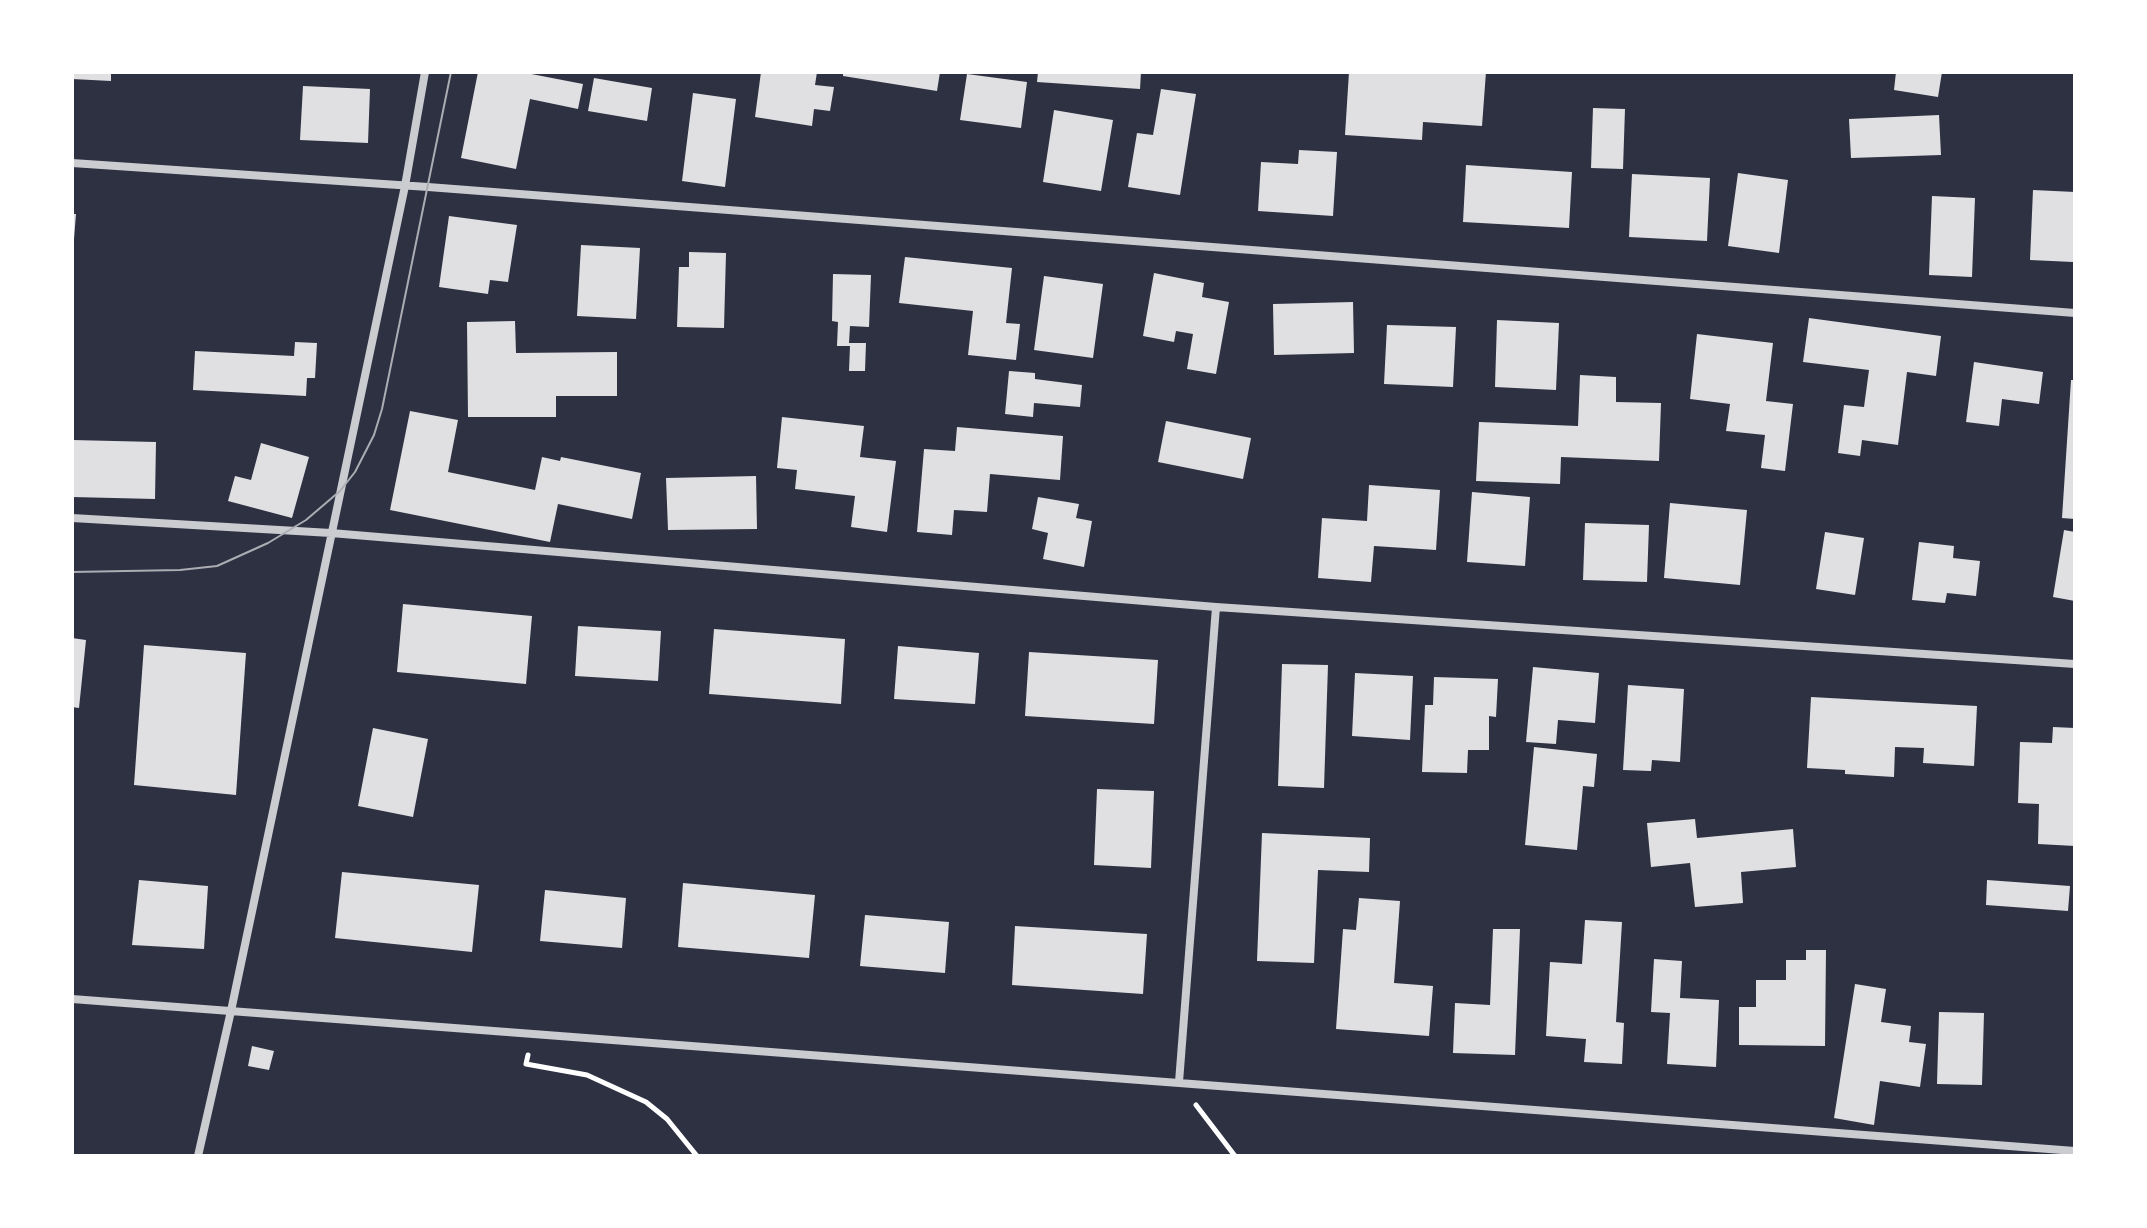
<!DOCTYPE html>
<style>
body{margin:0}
#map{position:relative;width:2147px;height:1228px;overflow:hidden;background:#2d3142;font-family:Overpass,sans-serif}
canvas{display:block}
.frame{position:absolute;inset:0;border:74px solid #fff;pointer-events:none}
</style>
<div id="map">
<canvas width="2147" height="1228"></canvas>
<div class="frame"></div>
</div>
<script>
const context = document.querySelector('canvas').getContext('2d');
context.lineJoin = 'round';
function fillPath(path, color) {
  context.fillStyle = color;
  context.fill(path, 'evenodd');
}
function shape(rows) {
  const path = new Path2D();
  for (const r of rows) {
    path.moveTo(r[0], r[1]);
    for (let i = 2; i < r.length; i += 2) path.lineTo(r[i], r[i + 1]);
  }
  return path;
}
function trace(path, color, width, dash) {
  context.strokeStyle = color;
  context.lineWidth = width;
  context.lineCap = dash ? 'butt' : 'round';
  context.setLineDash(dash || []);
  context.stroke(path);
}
fillPath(shape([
 [72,72,111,72,111,81,72,79],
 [478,72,521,72,583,84,578,109,530,99,516,169,461,158],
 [761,72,817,72,815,85,834,87,830,111,814,109,812,126,755,117],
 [843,72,940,72,937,91,843,76],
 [1038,72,1141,72,1140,89,1037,82],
 [1349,72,1486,72,1482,126,1423,122,1422,140,1345,135],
 [1896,72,1942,72,1938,97,1894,90],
 [967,74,1027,82,1021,128,960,120],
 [594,78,652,88,647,121,588,111],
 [303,86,370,89,368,143,300,140],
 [1161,89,1196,94,1180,195,1128,187,1137,133,1153,135],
 [693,93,736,99,725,187,682,181],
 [1593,108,1625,109,1623,169,1591,168],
 [1054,110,1113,120,1101,191,1043,182],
 [1939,115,1941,155,1851,158,1849,119],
 [1299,150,1337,152,1333,216,1258,211,1261,162,1298,164],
 [1466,165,1572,172,1569,228,1463,222],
 [1738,173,1788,180,1779,253,1728,246],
 [1632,174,1710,178,1707,241,1629,237],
 [2033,190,2075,192,2073,262,2030,260],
 [1932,196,1975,198,1972,277,1929,275],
 [72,214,76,214,74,239,72,239],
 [449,216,517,225,508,282,490,280,488,294,439,287],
 [581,245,640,248,636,319,577,316],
 [689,252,726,253,724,328,677,327,679,267,689,267],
 [905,257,1012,268,1006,323,1020,324,1016,360,968,355,973,311,899,303],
 [1154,273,1204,283,1202,297,1229,302,1216,374,1187,369,1193,334,1176,331,1174,342,1143,336],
 [833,274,871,275,869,327,850,326,849,343,866,343,865,371,849,371,850,346,837,346,838,322,832,321],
 [1044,276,1103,284,1093,358,1034,350],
 [1353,302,1354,353,1274,355,1273,304],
 [1809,318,1941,336,1936,376,1907,372,1898,445,1862,440,1860,456,1838,453,1844,405,1864,407,1869,370,1803,362],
 [1497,320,1559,323,1556,390,1495,387],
 [515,321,516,353,617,352,617,396,556,396,556,417,468,417,467,322],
 [1387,325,1456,327,1453,387,1384,384],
 [1697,334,1773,343,1766,401,1793,404,1785,471,1761,468,1765,435,1726,431,1730,404,1690,399],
 [295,342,317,343,315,378,307,378,306,396,193,390,195,351,294,356],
 [1974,362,2043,372,2039,404,2002,399,1999,426,1966,422],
 [1009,371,1035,373,1035,379,1082,385,1080,407,1034,403,1033,417,1005,414],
 [1580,375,1616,377,1616,402,1661,403,1659,461,1561,457,1560,484,1476,481,1479,422,1578,426],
 [2071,380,2075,380,2075,519,2062,518],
 [410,411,458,420,448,472,535,490,542,457,560,461,561,457,641,473,632,519,558,504,550,542,390,510],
 [782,417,864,426,860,457,896,461,887,532,851,527,855,496,795,489,797,470,777,468],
 [1166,421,1251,438,1243,479,1158,462],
 [957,427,1063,436,1060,480,990,474,987,512,954,510,952,535,917,532,924,449,955,451],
 [72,440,156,442,155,499,72,497],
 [261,443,309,457,292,518,228,501,235,476,251,480],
 [756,476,757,529,668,530,666,478],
 [1369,485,1440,490,1436,550,1374,546,1371,582,1318,578,1322,518,1367,521],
 [1472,492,1530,497,1525,566,1467,562],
 [1038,497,1079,504,1076,518,1092,521,1084,567,1043,559,1048,533,1032,529],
 [1670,503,1747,510,1740,585,1664,578],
 [1585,523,1649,525,1647,582,1583,580],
 [2064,530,2075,532,2075,601,2053,597],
 [1825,532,1864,538,1855,595,1816,589],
 [1919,542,1954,546,1953,558,1980,561,1976,596,1947,593,1945,603,1912,600],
 [403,604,532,616,526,684,397,672],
 [578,626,661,631,658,681,575,676],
 [714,629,845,639,841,704,709,694],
 [72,638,86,640,79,708,72,707],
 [144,645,246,653,236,795,134,785],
 [898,646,979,653,975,704,894,699],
 [1029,652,1158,660,1154,724,1025,716],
 [1282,664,1328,665,1324,788,1278,786],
 [1533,667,1599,673,1595,723,1558,720,1556,744,1526,742],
 [1355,673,1413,676,1410,740,1352,736],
 [1434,677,1498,679,1496,717,1489,716,1489,750,1468,750,1467,773,1422,772,1425,705,1433,705],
 [1628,685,1684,689,1680,762,1652,760,1651,771,1623,770],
 [1811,697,1977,706,1974,766,1923,763,1924,748,1895,747,1894,777,1845,774,1845,770,1807,768],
 [2053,727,2075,728,2075,846,2038,844,2039,804,2018,803,2020,742,2052,743],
 [373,728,428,739,413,817,358,806],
 [1534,747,1597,754,1594,787,1583,786,1577,850,1525,845],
 [1097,789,1154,791,1151,868,1094,865],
 [1695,819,1697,838,1793,829,1796,867,1741,872,1743,903,1695,907,1690,863,1651,867,1647,823],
 [1262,833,1370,838,1369,872,1318,870,1314,963,1257,961],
 [342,872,479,885,472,952,335,938],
 [139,880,208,886,204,949,132,945],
 [1987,880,2070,886,2068,911,1986,905],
 [683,883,815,895,809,958,678,947],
 [545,890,626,898,622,948,540,941],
 [1359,898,1400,901,1394,983,1433,986,1429,1036,1336,1029,1343,929,1356,930],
 [865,915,949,922,945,973,860,966],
 [1585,920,1622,922,1616,1022,1624,1023,1622,1064,1584,1062,1586,1039,1546,1036,1550,962,1582,964],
 [1015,926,1147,934,1143,994,1012,985],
 [1493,929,1520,929,1515,1055,1453,1053,1455,1003,1490,1005],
 [1806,950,1826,950,1825,1046,1739,1045,1739,1007,1756,1007,1756,980,1786,980,1786,960,1806,960],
 [1654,959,1682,961,1680,998,1719,1000,1716,1067,1667,1064,1670,1013,1651,1012],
 [1855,984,1886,989,1881,1022,1911,1026,1909,1042,1926,1044,1920,1087,1880,1081,1874,1125,1834,1118],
 [1939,1012,1984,1013,1982,1085,1937,1084],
 [252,1046,274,1051,269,1070,248,1066]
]), '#e0e0e3');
trace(shape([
 [528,1055,526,1064,587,1075,646,1102,667,1119,697,1156],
 [1196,1105,1235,1156]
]), '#fff', 5);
trace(shape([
 [72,163,428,187,2075,313],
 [72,518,331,533,1216,607,2075,664],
 [72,999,2075,1151],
 [1179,1082,1216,607],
 [198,1156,231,1011,405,186,425,72]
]), '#caccd0', 8);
trace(shape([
 [72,572,180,570,217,566,268,543,306,520,340,491,355,472,374,435,382,409,451,72]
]), '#abadb3', 2);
</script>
